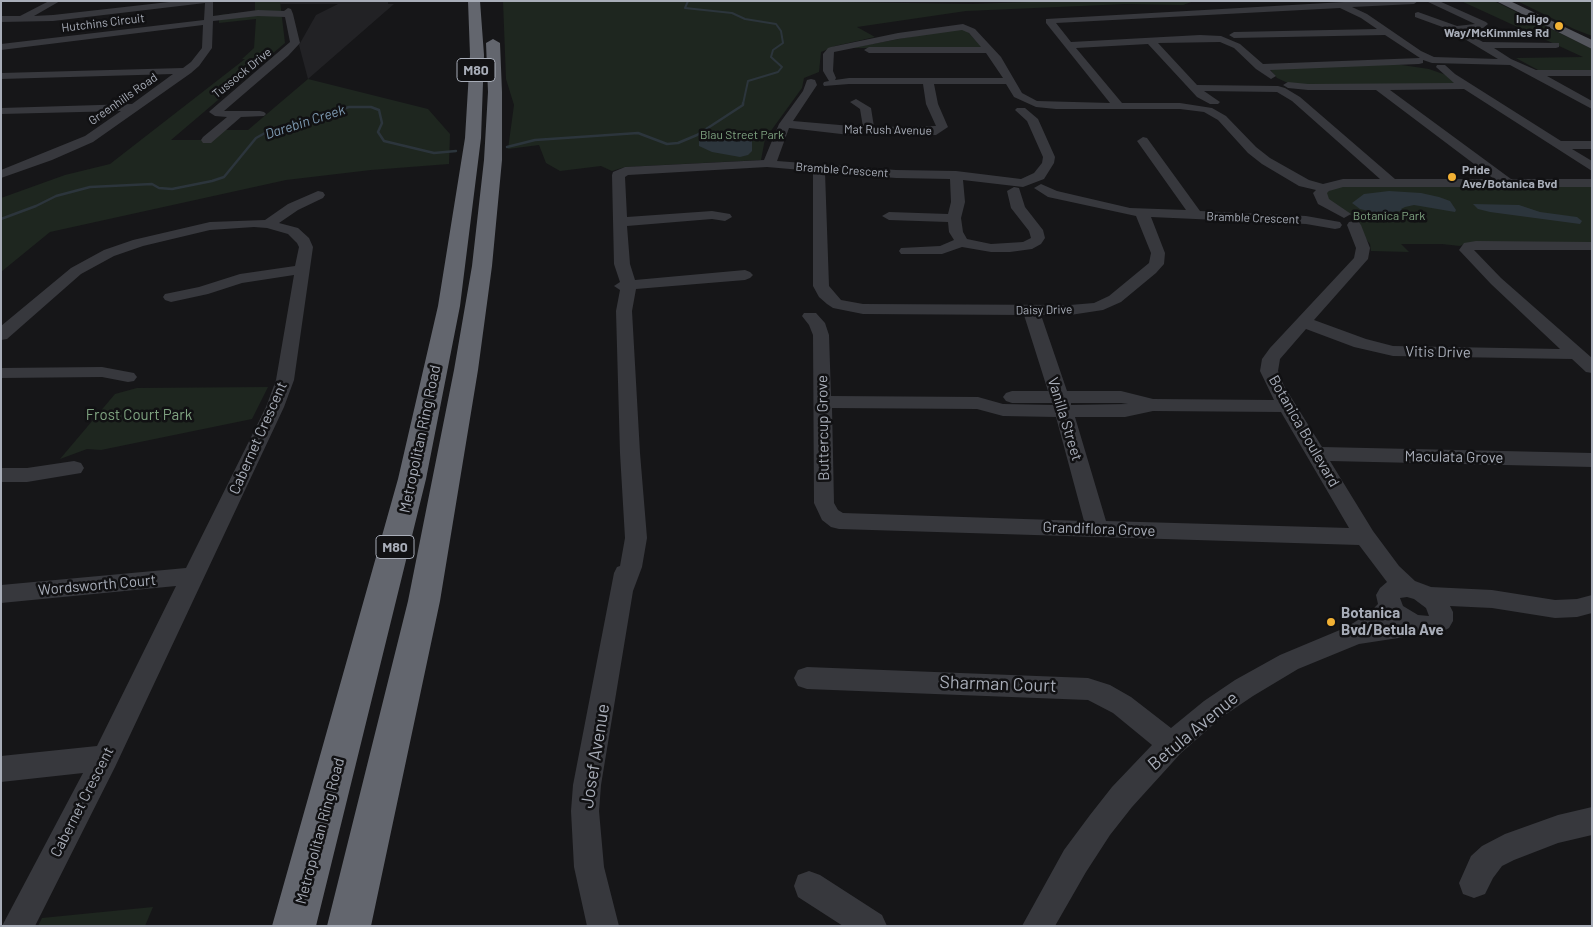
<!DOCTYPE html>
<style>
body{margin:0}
#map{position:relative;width:1593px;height:927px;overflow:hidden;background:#161618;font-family:Barlow,sans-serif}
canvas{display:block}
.frame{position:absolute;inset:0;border:2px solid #a8adb8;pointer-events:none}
</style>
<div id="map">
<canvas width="1593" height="927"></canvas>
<div class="frame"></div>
</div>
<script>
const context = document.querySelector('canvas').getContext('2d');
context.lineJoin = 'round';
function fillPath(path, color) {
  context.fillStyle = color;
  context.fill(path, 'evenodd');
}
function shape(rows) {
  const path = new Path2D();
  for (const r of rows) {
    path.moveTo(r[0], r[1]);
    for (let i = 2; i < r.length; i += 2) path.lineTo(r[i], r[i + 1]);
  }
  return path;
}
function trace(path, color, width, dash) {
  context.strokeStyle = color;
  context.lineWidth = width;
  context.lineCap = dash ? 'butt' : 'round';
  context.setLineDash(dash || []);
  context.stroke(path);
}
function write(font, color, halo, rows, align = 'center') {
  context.font = font + ' Barlow,sans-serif';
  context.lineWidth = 5;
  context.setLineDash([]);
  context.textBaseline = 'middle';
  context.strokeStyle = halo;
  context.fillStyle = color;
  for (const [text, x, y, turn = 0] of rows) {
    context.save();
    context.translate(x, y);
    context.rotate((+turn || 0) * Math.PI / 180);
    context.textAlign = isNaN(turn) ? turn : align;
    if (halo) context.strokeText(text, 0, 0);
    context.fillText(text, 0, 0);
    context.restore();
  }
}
fillPath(shape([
 [280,1,388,1,388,4,394,4,308,79,299,45,316,15,338,4,280,4]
]), '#222225');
fillPath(shape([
 [255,1,280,1,285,43,171,140,212,140,224,130,248,130,308,79,428,109,450,134,449,164,371,170,286,180,50,232,1,272,1,198,65,175,110,164,245,59,242,59,254,48,256,19,219,23,219,15,255,11],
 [503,1,776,1,972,4,1056,1,1194,1,1183,5,1126,4,966,11,857,27,875,37,835,46,821,52,819,72,804,78,802,88,765,139,761,160,625,167,612,171,601,166,560,171,546,163,539,145,508,149,514,105,506,79],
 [1461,1,1494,1,1592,49,1592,71,1538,70,1516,58,1583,57],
 [1517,1,1592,1,1592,36,1574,29],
 [957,28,966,30,982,47,973,49,851,48],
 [1395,64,1429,69,1446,75,1457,84,1343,85,1290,84,1277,78,1269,68],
 [1592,185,1592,243,1467,243,1460,246,1442,244,1401,244,1409,252,1371,251,1370,244,1365,238,1359,221,1327,199,1327,192,1338,186],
 [268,387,252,419,101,450,87,449,60,459,115,394,137,388],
 [153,907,145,926,38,926,42,918]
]), '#1e261f');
fillPath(shape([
 [728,134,738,135,752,141,752,151,748,155,740,157,712,152,699,146,699,141,710,135],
 [1389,191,1421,193,1439,197,1450,201,1456,210,1455,212,1414,205,1405,207,1401,209,1404,211,1376,213,1360,209,1352,203,1364,194],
 [1473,204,1519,205,1540,212,1577,217,1582,221,1580,224,1490,212,1478,209]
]), '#2c353c');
trace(shape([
 [688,1,685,8,732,13,745,19,776,24,781,31,783,43,773,50,771,57,782,67,778,72,748,81,743,104]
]), '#2c353c', 2);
trace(shape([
 [507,147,535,140,638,133,667,144,678,143,697,135,743,105,743,103],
 [1,219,36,206,56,196,90,187,152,184,159,188,172,189,212,181,224,177,256,138,265,133,349,107,371,107,379,110,382,123,378,132,384,141,434,153,456,151]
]), '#2c353c', 2.5);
fillPath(shape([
 [49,1,60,1,34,16,53,15,178,1,213,1,213,16,258,10,284,11,288,8,291,9,293,14,300,43,288,56,224,111,260,111,264,112,266,114,264,116,241,117,211,143,203,143,201,140,203,137,227,117,215,116,209,112,211,110,290,42,285,17,258,16,213,21,212,48,199,66,191,73,93,142,52,160,1,178,1,170,85,136,121,111,1,114,1,108,132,104,173,74,1,79,1,73,183,68,191,62,202,48,203,25,1,50,1,44,204,20,205,3,53,21,1,22,1,16,20,16,49,1],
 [1362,1,1418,1,1414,4,1352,7,1367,14,1421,51,1434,57,1498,59,1448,29,1415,17,1415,13,1418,12,1457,26,1475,24,1426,1,1439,1,1486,22,1488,24,1483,28,1463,31,1483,42,1559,43,1559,47,1556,48,1494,48,1511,59,1536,70,1592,70,1592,76,1547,76,1592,101,1592,109,1510,65,1432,63,1423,60,1423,63,1419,64,1270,70,1276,76,1271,79,1256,69,1234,48,1220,42,1158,43,1197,85,1278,86,1285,88,1300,97,1395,179,1494,179,1376,90,1308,90,1288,88,1283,85,1288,82,1308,84,1454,83,1436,67,1437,65,1445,65,1455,74,1561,141,1592,141,1592,149,1572,149,1592,161,1592,171,1464,89,1390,90,1511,179,1592,179,1592,187,1343,187,1329,191,1327,193,1329,199,1351,214,1344,218,1318,204,1313,193,1316,190,1299,186,1262,164,1248,153,1218,120,1204,112,1180,109,1056,109,1036,107,1014,97,1006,84,934,84,938,104,948,127,936,135,850,135,789,128,777,161,896,170,956,171,1021,179,1034,173,1042,163,1043,157,1027,121,1015,110,1017,108,1025,108,1038,119,1055,157,1054,163,1044,179,1023,187,963,180,965,202,961,218,963,232,967,239,991,244,1023,242,1031,238,1029,231,1011,208,1007,191,1014,187,1019,188,1025,207,1043,230,1045,238,1041,244,1032,249,1010,252,991,252,962,247,942,254,901,254,899,251,901,248,940,246,954,240,949,232,948,222,889,220,882,216,889,212,948,214,951,202,950,179,896,178,825,172,829,286,841,300,863,304,1070,305,1094,303,1109,296,1149,263,1151,253,1136,216,1048,197,1034,188,1041,184,1057,191,1130,208,1186,210,1137,141,1143,137,1147,138,1200,211,1306,216,1340,222,1342,225,1340,228,1335,229,1306,224,1151,217,1165,253,1164,264,1156,273,1121,302,1103,310,1070,315,1041,315,1067,391,1121,391,1153,399,1274,400,1260,371,1262,359,1270,348,1354,258,1356,248,1347,225,1349,222,1354,221,1359,222,1361,225,1370,248,1368,259,1314,320,1366,339,1393,346,1560,349,1491,284,1459,250,1464,243,1476,241,1592,242,1592,250,1474,250,1501,278,1592,358,1592,373,1586,372,1572,359,1393,356,1354,347,1306,329,1280,359,1278,371,1284,386,1322,447,1592,453,1592,467,1330,461,1373,531,1399,566,1415,581,1431,587,1492,590,1555,600,1577,599,1592,595,1592,613,1577,617,1555,618,1492,608,1450,606,1453,612,1453,621,1449,628,1440,633,1432,636,1418,635,1359,644,1298,669,1253,696,1222,717,1181,753,1132,807,1110,835,1086,872,1055,926,1022,926,1064,850,1090,815,1112,787,1152,745,1113,713,1088,700,807,689,798,686,794,678,798,670,807,667,1088,678,1110,685,1131,697,1171,728,1204,701,1235,680,1280,655,1347,627,1369,613,1378,604,1376,595,1380,588,1387,582,1359,545,839,529,831,527,822,520,814,503,813,335,809,325,802,316,804,313,816,313,825,323,829,335,831,396,978,397,1003,404,1053,405,1052,403,1012,403,1006,401,1003,397,1006,393,1012,391,1048,391,1024,315,863,314,833,308,827,304,819,297,813,286,813,171,767,167,628,175,625,177,627,217,712,211,730,214,732,217,725,221,712,219,627,226,630,264,635,280,745,270,750,272,753,275,750,278,745,280,636,289,632,311,640,453,647,538,642,567,633,591,601,785,599,811,604,867,619,926,587,926,574,867,571,811,573,785,614,573,617,567,620,566,625,538,620,453,616,311,620,290,614,286,620,282,614,264,612,175,613,172,625,167,764,160,779,124,803,91,807,80,811,79,815,80,817,85,793,121,863,127,860,109,850,102,856,99,871,108,874,127,936,126,926,104,923,84,849,84,824,86,823,84,824,82,829,81,823,71,823,54,828,48,831,47,898,33,963,24,975,29,1001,57,1022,93,1037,101,1110,103,1046,23,1046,19,1362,1],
 [1340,8,1361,18,1377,29,1234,32,1229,35,1234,38,1385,35,1420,58,1263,64,1240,44,1221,36,1200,35,1071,42,1056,23,1340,8],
 [962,30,969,33,981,47,869,47,864,50,869,53,986,53,1003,78,849,78,835,80,836,78,833,71,834,52,898,39,962,30],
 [1148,44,1197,97,1210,104,1218,104,1220,102,1204,91,1277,92,1292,101,1380,179,1343,179,1323,184,1309,180,1270,158,1256,147,1226,116,1212,108,1180,103,1122,103,1076,48,1148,44],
 [1071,403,1121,403,1128,404,1071,405,1071,403],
 [832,408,977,409,1003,416,1056,417,1084,521,843,513,838,510,834,503,832,408],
 [1153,411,1281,412,1349,528,1106,521,1075,417,1125,417,1153,411],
 [1407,597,1414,599,1426,608,1429,616,1418,615,1403,606,1400,598,1407,597],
 [318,191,323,192,325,195,323,198,298,210,279,223,298,228,309,238,313,247,294,380,284,407,115,767,35,926,2,926,83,773,1,782,1,756,97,746,176,586,1,603,1,585,186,568,266,407,276,380,294,275,242,283,208,294,171,302,165,300,163,297,165,294,199,287,240,274,295,266,299,247,297,243,288,234,267,228,254,227,210,230,143,246,114,256,81,274,7,339,1,340,1,326,71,268,104,250,133,240,210,222,265,220,288,204,318,191],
 [102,367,134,373,137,377,134,381,128,382,102,377,1,378,1,368,102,367],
 [74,461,81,463,84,468,81,473,27,482,1,482,1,468,27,468,74,461],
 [1592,807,1592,835,1558,843,1514,860,1502,866,1493,878,1485,894,1474,898,1463,894,1459,883,1471,856,1482,846,1505,834,1558,815,1592,807],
 [809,871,820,875,882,915,887,926,843,926,798,897,794,886,798,875,809,871]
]), '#37383d');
fillPath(shape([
 [1496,1,1510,1,1592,40,1592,49,1496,1]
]), '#53555c');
fillPath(shape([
 [468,1,480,1,484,55,481,138,460,306,426,479,316,926,272,926,398,479,438,306,465,138,470,55,468,1],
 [493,39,500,43,502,92,502,160,492,266,478,370,440,601,371,926,327,926,408,601,454,370,472,266,484,160,488,92,486,43,493,39]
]), '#63666e');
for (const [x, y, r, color] of [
 [1559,26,5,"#f2b134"],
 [1452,177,5,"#f2b134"],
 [1331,622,5,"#f2b134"]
]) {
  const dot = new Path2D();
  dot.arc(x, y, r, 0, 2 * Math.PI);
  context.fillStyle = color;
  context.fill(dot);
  trace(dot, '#111113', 2);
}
write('bold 12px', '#a8adb8', '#111113', [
 ["Indigo",1549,19],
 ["Way/McKimmies Rd",1549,33],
 ["Pride",1462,170,"left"],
 ["Ave/Botanica Bvd",1462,184,"left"]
], 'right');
write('12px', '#a8adb8', '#111113', [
 ["Hutchins Circuit",103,23,-7],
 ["Tussock Drive",242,73,-39],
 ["Greenhills Road",123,99,-35],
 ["Mat Rush Avenue",888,130,1],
 ["Bramble Crescent",842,170,4],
 ["Bramble Crescent",1253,218,2],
 ["Daisy Drive",1044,310,-1]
]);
write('12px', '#7fa381', '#111113', [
 ["Blau Street Park",742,135],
 ["Botanica Park",1389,216]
]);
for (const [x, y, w] of [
 [476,70,38],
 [395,547,38]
]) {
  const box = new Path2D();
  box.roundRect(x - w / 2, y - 11.5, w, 23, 4);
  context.fillStyle = '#111113';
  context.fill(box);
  trace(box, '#a8adb8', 1);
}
write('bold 14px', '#a8adb8', null, [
 ["M80",476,70],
 ["M80",395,547]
]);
write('italic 14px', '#7f9bb3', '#111113', [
 ["Darebin Creek",305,122,-18]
]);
write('15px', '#a8adb8', '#111113', [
 ["Vitis Drive",1438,352,1],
 ["Vanilla Street",1065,419,73],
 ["Buttercup Grove",823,428,-91],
 ["Botanica Boulevard",1304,431,60],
 ["Cabernet Crescent",258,438,-66],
 ["Metropolitan Ring Road",420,439,-78],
 ["Maculata Grove",1454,457,1],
 ["Grandiflora Grove",1099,529,2],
 ["Wordsworth Court",97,585,-5],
 ["Cabernet Crescent",82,802,-63],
 ["Metropolitan Ring Road",320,831,-75]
]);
write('15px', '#7fa381', '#111113', [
 ["Frost Court Park",139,415]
]);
write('bold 15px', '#a8adb8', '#111113', [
 ["Botanica",1341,613],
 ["Bvd/Betula Ave",1341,630]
], 'left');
write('18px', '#a8adb8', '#111113', [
 ["Sharman Court",998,684,2],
 ["Betula Avenue",1193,731,-40],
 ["Josef Avenue",595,756,-81]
]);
</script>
